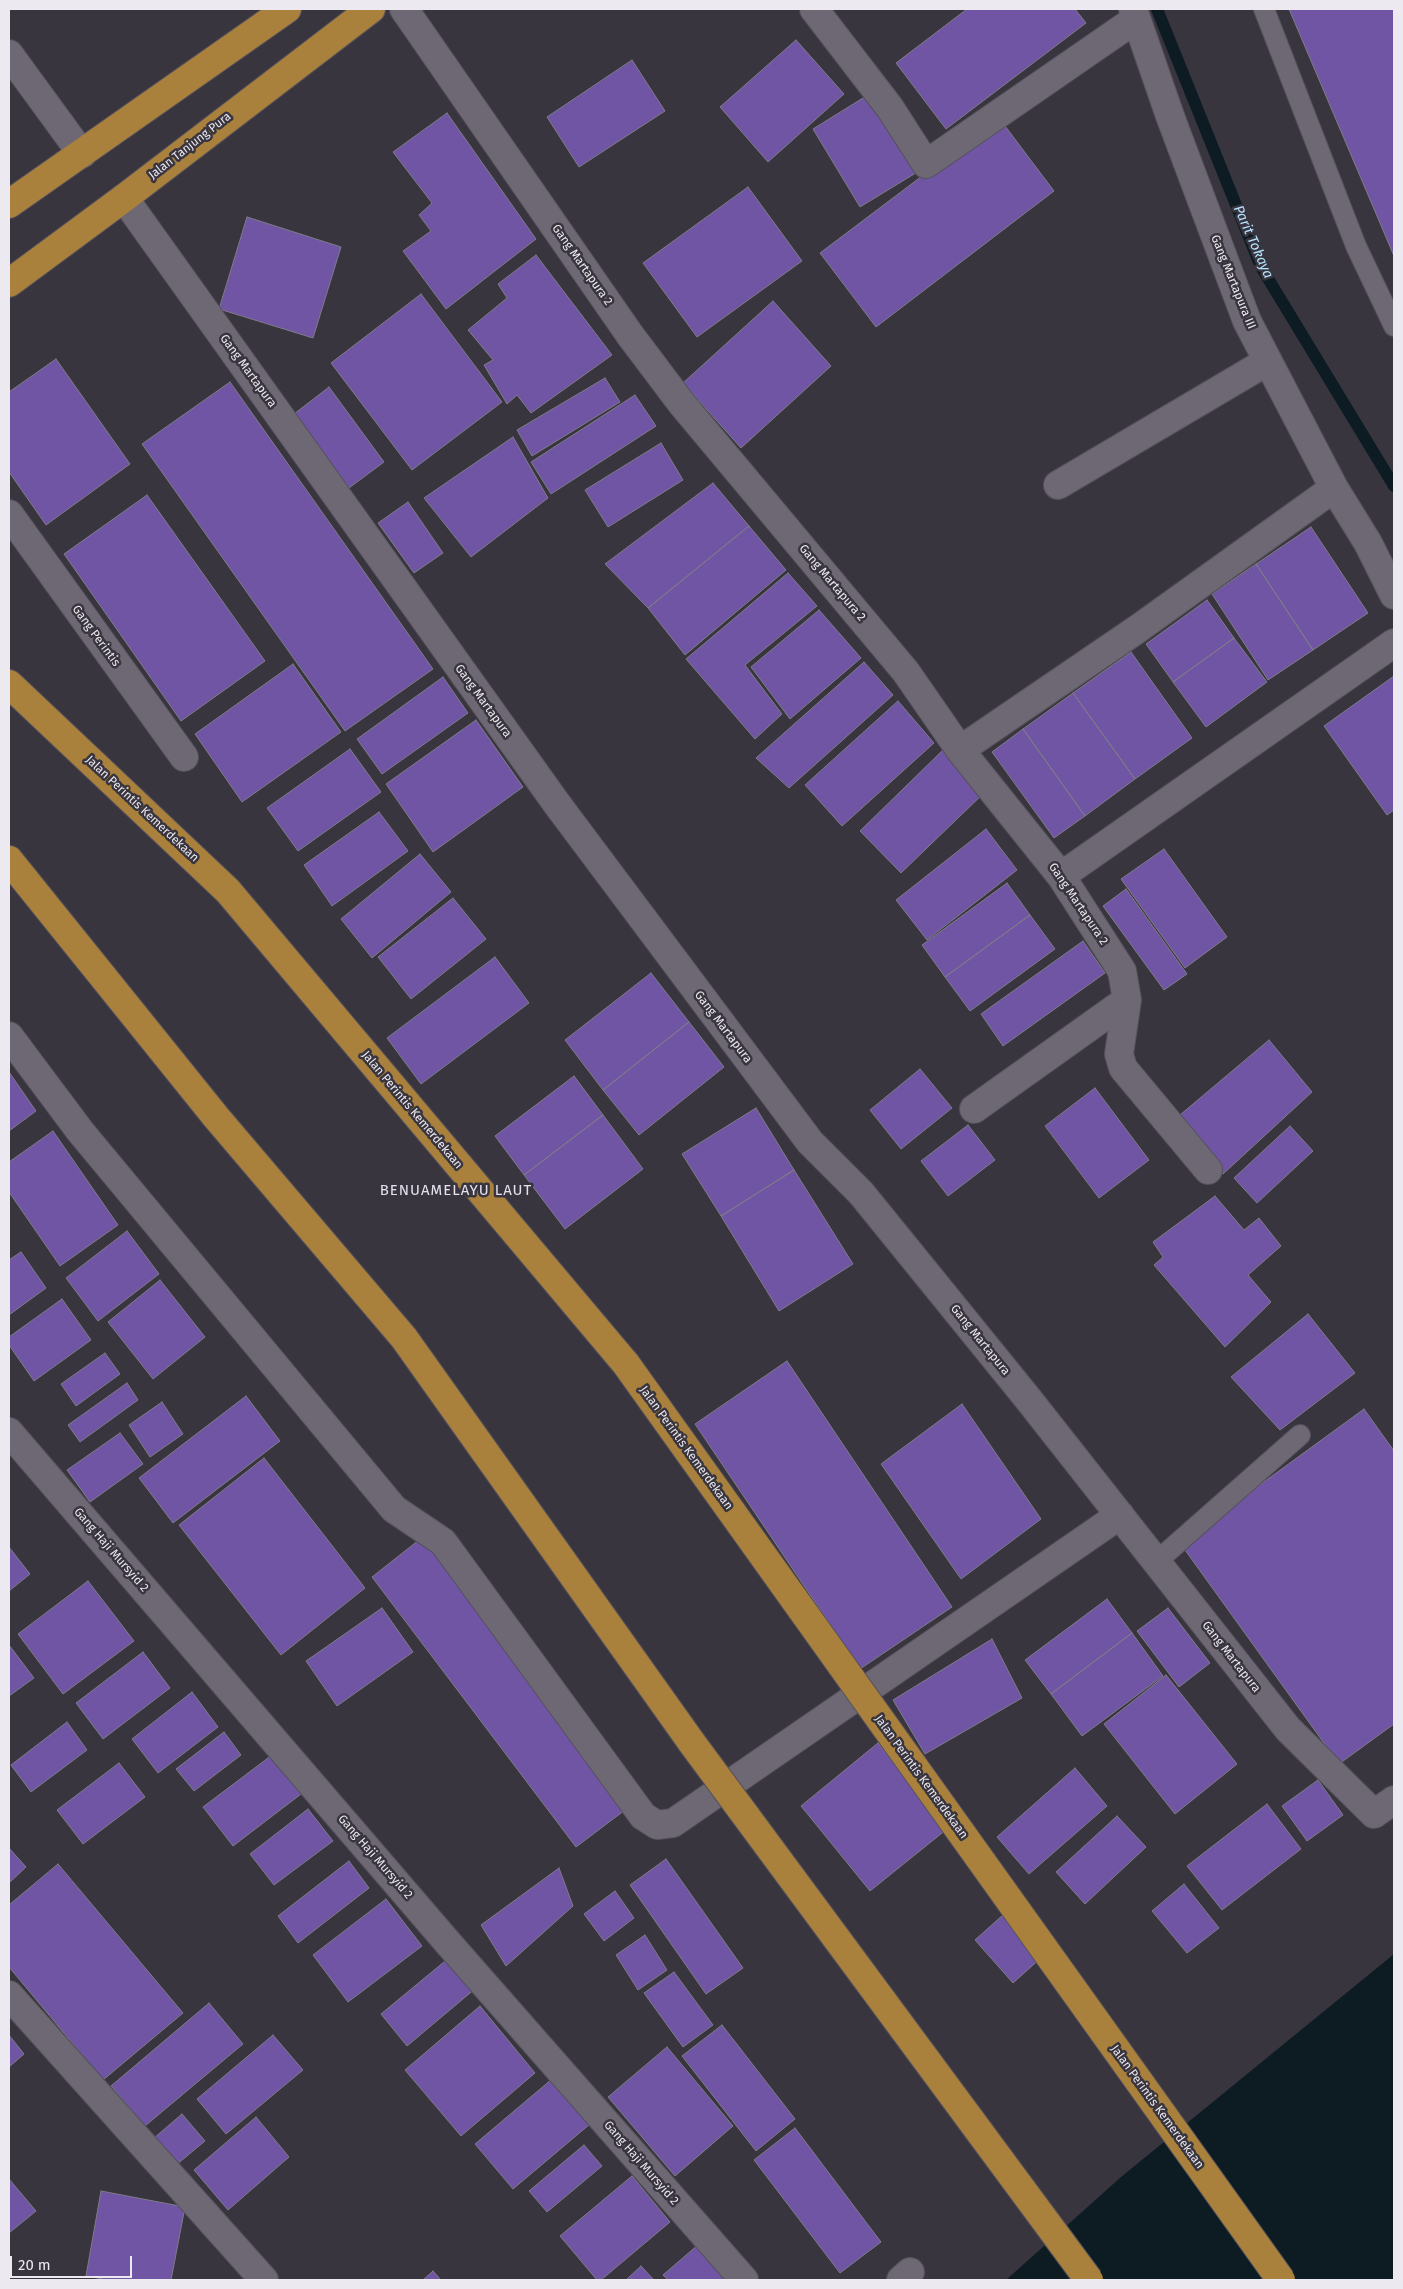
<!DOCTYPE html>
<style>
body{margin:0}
#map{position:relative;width:1403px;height:2289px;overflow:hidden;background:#39353f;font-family:"Fira Sans",sans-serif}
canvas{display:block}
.frame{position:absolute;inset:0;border:10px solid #ece9f0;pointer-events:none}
.scale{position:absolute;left:10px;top:2256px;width:122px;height:22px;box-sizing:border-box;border:2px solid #ece9f0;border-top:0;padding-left:6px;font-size:15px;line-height:18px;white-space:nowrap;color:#ece9f0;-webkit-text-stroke:4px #39353f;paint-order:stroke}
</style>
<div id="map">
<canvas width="1403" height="2289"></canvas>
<div class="frame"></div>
<div class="scale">20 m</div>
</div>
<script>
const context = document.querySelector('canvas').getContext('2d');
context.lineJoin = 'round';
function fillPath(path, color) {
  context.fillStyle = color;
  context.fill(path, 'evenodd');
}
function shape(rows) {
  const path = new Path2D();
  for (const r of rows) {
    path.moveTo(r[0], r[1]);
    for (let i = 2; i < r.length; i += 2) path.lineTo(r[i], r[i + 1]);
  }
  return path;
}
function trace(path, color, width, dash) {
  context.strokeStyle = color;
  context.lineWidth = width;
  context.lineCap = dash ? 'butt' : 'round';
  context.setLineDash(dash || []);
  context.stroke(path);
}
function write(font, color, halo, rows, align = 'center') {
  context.font = font + ' "Fira Sans",sans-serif';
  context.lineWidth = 5;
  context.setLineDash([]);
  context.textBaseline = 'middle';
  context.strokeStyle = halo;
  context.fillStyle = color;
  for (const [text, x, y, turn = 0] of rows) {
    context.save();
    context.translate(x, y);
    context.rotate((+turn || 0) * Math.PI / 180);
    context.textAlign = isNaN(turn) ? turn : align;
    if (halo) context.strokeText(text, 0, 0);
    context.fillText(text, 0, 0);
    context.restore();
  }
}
fillPath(shape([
 [1394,1954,1394,2280,1006,2280,1121,2177]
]), '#0d1c23');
trace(shape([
 [1157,9,1261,267,1394,486]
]), '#0d1c23', 12);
const building = shape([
 [967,9,1075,9,1086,23,946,129,896,63,967,9],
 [1289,9,1394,9,1394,256,1289,9],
 [796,40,844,94,768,162,720,107,796,40],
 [632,60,665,111,579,167,547,117,632,60],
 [871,93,919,171,860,207,813,129,871,93],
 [447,113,536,239,446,309,403,251,431,231,419,215,432,203,393,152,447,113],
 [999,118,1054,191,876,327,820,253,999,118],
 [748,187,802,261,697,337,643,263,748,187],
 [247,217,341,247,313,338,219,309,247,217],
 [536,255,612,355,531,413,517,395,507,404,484,365,493,360,468,330,507,298,498,284,536,255],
 [421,294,502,402,412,470,331,363,421,294],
 [773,301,831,366,741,448,683,383,773,301],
 [56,359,130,464,46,525,9,472,9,392,56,359],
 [605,378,620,402,532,456,517,430,605,378],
 [230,382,433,669,345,731,142,444,230,382],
 [329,387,384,462,349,488,294,414,329,387],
 [635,395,656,426,551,494,531,462,635,395],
 [513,437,548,498,471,557,424,498,513,437],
 [661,443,683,480,608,527,585,490,661,443],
 [713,483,749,526,648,608,605,564,713,483],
 [147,495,265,661,181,721,64,554,147,495],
 [408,502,443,553,414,573,378,523,408,502],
 [749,526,786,570,685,655,648,608,749,526],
 [1311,527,1368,613,1313,650,1256,564,1311,527],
 [1256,564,1313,650,1268,680,1212,594,1256,564],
 [788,573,817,606,745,665,782,714,755,739,686,659,788,573],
 [1207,600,1234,638,1173,682,1146,644,1207,600],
 [819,610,861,658,790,719,751,667,819,610],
 [1234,638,1267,682,1206,727,1173,682,1234,638],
 [1131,652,1192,738,1135,779,1073,693,1131,652],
 [864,662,893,695,789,788,756,758,864,662],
 [293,664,341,732,242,802,195,734,293,664],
 [1394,676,1394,810,1387,815,1324,726,1394,676],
 [443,677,468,713,382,774,357,739,443,677],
 [1073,693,1135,779,1085,816,1023,729,1073,693],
 [898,701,934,743,842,826,805,785,898,701],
 [476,720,523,787,433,852,386,784,476,720],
 [1023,729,1085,816,1054,838,992,752,1023,729],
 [945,748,985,792,901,873,860,831,945,748],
 [350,749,381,792,298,851,267,808,350,749],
 [379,812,408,851,332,906,304,865,379,812],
 [986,829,1017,870,927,940,896,900,986,829],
 [1164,849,1227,937,1185,968,1121,879,1164,849],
 [420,854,451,892,372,958,341,919,420,854],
 [1007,883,1030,915,945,977,922,945,1007,883],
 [1126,889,1187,974,1164,990,1103,906,1126,889],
 [453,898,486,939,411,999,378,957,453,898],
 [1030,915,1055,949,970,1011,945,977,1030,915],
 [1083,941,1105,973,1003,1046,981,1014,1083,941],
 [495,957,529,1003,421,1084,387,1038,495,957],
 [651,973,689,1022,603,1090,565,1040,651,973],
 [689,1022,724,1067,639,1135,603,1090,689,1022],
 [1269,1040,1312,1092,1223,1174,1174,1120,1269,1040],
 [920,1069,952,1108,901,1149,870,1110,920,1069],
 [9,1072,36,1111,9,1131,9,1072],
 [574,1076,603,1115,524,1175,495,1136,574,1076],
 [1095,1088,1149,1160,1099,1198,1045,1126,1095,1088],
 [756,1108,794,1170,721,1216,682,1154,756,1108],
 [603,1115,643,1169,565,1229,524,1175,603,1115],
 [968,1125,995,1160,948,1196,921,1161,968,1125],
 [1290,1126,1313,1151,1257,1203,1234,1178,1290,1126],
 [53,1131,118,1225,60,1266,9,1192,9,1162,53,1131],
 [794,1170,853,1264,779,1311,721,1216,794,1170],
 [1215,1196,1244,1230,1259,1218,1281,1246,1248,1275,1271,1302,1225,1347,1154,1265,1163,1257,1153,1242,1215,1196],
 [127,1231,159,1274,98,1321,66,1278,127,1231],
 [21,1252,46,1288,9,1315,9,1260,21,1252],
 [160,1280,205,1337,153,1379,108,1322,160,1280],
 [62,1299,91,1340,34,1381,9,1345,9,1337,62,1299],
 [1308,1314,1355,1373,1280,1430,1231,1377,1308,1314],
 [105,1353,120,1374,76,1406,61,1384,105,1353],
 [787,1361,952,1607,860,1669,695,1424,787,1361],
 [127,1383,138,1400,80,1442,68,1425,127,1383],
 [246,1396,280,1441,173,1523,139,1478,246,1396],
 [162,1402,183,1434,150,1457,129,1425,162,1402],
 [962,1404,1041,1519,961,1579,881,1464,962,1404],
 [1364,1409,1394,1451,1394,1724,1339,1764,1180,1543,1364,1409],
 [120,1433,143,1464,90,1502,67,1470,120,1433],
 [264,1458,365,1588,281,1655,179,1525,264,1458],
 [424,1536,629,1807,576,1847,372,1577,424,1536],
 [9,1547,30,1574,9,1591,9,1547],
 [88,1581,134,1641,63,1694,18,1634,88,1581],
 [1107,1599,1132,1633,1051,1694,1025,1660,1107,1599],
 [382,1608,413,1652,337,1706,306,1661,382,1608],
 [1168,1608,1210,1663,1179,1687,1137,1631,1168,1608],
 [1132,1633,1163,1676,1082,1736,1051,1694,1132,1633],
 [992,1639,1022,1698,925,1754,893,1700,992,1639],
 [9,1645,34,1678,9,1696,9,1645],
 [143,1652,170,1688,103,1739,76,1703,143,1652],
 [1166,1675,1237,1764,1175,1814,1104,1724,1166,1675],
 [192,1692,218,1727,158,1773,132,1739,192,1692],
 [67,1722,87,1750,31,1792,11,1765,67,1722],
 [224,1732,241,1755,194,1791,176,1769,224,1732],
 [878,1743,947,1829,870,1891,801,1806,878,1743],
 [276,1752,305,1791,233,1846,203,1807,276,1752],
 [119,1763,145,1797,83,1844,57,1810,119,1763],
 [1075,1768,1107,1806,1029,1874,997,1837,1075,1768],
 [1318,1780,1343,1815,1307,1841,1282,1806,1318,1780],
 [1267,1804,1301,1849,1222,1910,1187,1866,1267,1804],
 [308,1809,333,1841,274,1885,250,1854,308,1809],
 [1117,1816,1146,1847,1085,1904,1056,1872,1117,1816],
 [9,1848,26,1867,9,1883,9,1848],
 [666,1859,743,1968,706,1994,630,1885,666,1859],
 [349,1861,369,1888,298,1943,278,1916,349,1861],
 [58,1864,183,2013,103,2080,9,1967,9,1905,58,1864],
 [559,1868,573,1906,506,1966,481,1925,559,1868],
 [1184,1884,1219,1928,1187,1953,1152,1911,1184,1884],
 [615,1891,634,1918,604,1941,584,1914,615,1891],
 [386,1899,422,1946,348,2002,313,1955,386,1899],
 [1004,1914,1042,1957,1013,1983,975,1940,1004,1914],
 [645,1935,667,1970,638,1990,616,1955,645,1935],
 [450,1957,476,1988,407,2046,381,2014,450,1957],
 [674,1972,713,2025,683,2047,644,1993,674,1972],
 [209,2003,243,2044,145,2126,111,2086,209,2003],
 [480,2006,535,2073,461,2136,405,2070,480,2006],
 [722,2025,795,2119,756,2151,682,2056,722,2025],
 [9,2035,24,2054,9,2067,9,2035],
 [273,2035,303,2070,226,2134,197,2099,273,2035],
 [667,2047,733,2126,675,2176,608,2097,667,2047],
 [552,2079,590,2124,513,2189,475,2144,552,2079],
 [182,2114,205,2141,176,2165,154,2138,182,2114],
 [256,2117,289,2157,228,2210,194,2170,256,2117],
 [795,2128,881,2242,840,2273,754,2160,795,2128],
 [584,2145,602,2166,547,2212,529,2191,584,2145],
 [632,2176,670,2222,601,2280,597,2280,560,2236,632,2176],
 [9,2179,36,2211,9,2233,9,2179],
 [101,2191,185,2207,171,2280,108,2280,86,2276,101,2191],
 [699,2244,729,2280,668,2280,663,2275,699,2244],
 [641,2266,654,2280,626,2280,641,2266],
 [433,2271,441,2280,423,2280,433,2271]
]);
fillPath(building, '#7055a4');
trace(building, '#7f7c88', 1);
const lane = shape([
 [1264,9,1356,246,1394,326],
 [1156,1562,1300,1435]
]);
const street = shape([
 [404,9,630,335,682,404,906,672,960,750,1061,876,1122,971,1127,1000,1119,1054,1123,1068,1208,1170],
 [814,9,890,108,926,164,1136,19],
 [1133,9,1170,116,1247,321,1334,488,1368,543,1394,595],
 [9,54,82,154],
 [124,198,557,804,810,1142,861,1193,1029,1400,1288,1729,1374,1814,1394,1800],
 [1058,485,1268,361],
 [9,514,184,757],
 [960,750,1139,628,1334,488],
 [1061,876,1394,643],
 [9,1036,80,1131,394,1509,443,1542,643,1816,657,1825,673,1823,1120,1515],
 [974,1109,1127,1000],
 [9,1432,449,1944,744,2280],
 [9,1995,264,2280],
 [901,2280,910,2272]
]);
const highway = shape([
 [9,204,287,9],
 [9,283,124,198,371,9],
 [9,684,228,891,626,1364],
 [9,860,216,1117,404,1338,692,1743]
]);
trace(lane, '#55515a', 22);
trace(street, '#55515a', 30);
trace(highway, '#55515a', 30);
trace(lane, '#6d6873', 20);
trace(street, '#6d6873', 28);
trace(highway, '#aa813c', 28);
const highwayBridge = shape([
 [626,1364,1281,2280],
 [692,1743,1089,2280]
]);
trace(highwayBridge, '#55515a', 30, []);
trace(highwayBridge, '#aa813c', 28);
write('12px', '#ece9f0', '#39353f', [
 ["Jalan Tanjung Pura",190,146,-38],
 ["Gang Martapura 2",582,265,55],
 ["Gang Martapura III",1233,282,68],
 ["Gang Martapura",248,371,54],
 ["Gang Martapura 2",832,583,50],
 ["Gang Perintis",96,636,54],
 ["Gang Martapura",483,701,54],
 ["Jalan Perintis Kemerdekaan",142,809,43],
 ["Gang Martapura 2",1078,904,56],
 ["Gang Martapura",723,1027,53],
 ["Jalan Perintis Kemerdekaan",412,1110,50],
 ["Gang Martapura",980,1340,51],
 ["Jalan Perintis Kemerdekaan",686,1448,54],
 ["Gang Haji Mursyid 2",111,1550,49],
 ["Gang Martapura",1231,1657,52],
 ["Jalan Perintis Kemerdekaan",921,1777,54],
 ["Gang Haji Mursyid 2",375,1857,49],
 ["Jalan Perintis Kemerdekaan",1157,2107,54],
 ["Gang Haji Mursyid 2",641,2163,49]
]);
write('italic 14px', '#b4e4fe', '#39353f', [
 ["Parit Tokaya",1253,242,66]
]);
context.letterSpacing = '1px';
write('15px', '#e5e0ed', '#39353f', [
 ["BENUAMELAYU LAUT",456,1191]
]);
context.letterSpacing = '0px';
</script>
